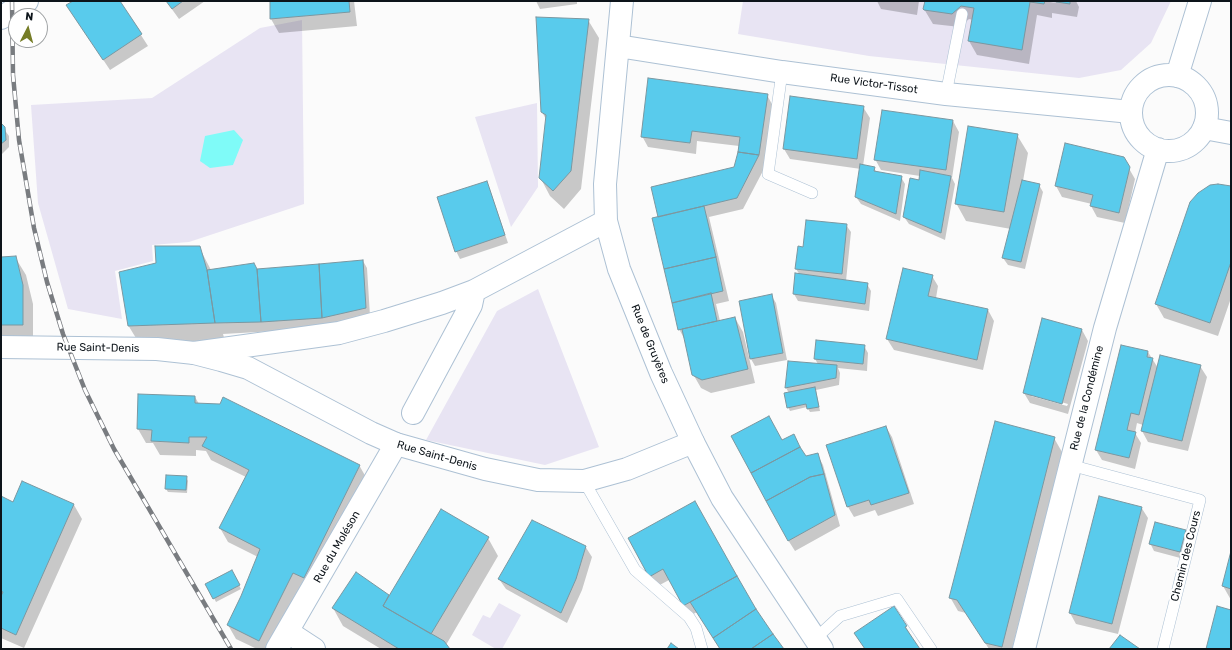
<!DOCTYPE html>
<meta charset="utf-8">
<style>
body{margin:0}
#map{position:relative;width:1232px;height:650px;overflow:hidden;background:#fbfbfb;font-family:Rubik,sans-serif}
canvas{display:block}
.frame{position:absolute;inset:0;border:2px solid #0d141a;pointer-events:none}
.north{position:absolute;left:8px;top:8px;width:40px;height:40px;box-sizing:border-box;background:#fff;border:1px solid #9ea1a3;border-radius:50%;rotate:6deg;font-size:11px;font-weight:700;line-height:16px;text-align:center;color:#0d141a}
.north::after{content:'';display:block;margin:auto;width:14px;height:18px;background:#767d27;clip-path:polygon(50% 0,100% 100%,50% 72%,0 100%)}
</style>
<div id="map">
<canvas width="1232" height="650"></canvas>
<div class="frame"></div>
<div class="north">N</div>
</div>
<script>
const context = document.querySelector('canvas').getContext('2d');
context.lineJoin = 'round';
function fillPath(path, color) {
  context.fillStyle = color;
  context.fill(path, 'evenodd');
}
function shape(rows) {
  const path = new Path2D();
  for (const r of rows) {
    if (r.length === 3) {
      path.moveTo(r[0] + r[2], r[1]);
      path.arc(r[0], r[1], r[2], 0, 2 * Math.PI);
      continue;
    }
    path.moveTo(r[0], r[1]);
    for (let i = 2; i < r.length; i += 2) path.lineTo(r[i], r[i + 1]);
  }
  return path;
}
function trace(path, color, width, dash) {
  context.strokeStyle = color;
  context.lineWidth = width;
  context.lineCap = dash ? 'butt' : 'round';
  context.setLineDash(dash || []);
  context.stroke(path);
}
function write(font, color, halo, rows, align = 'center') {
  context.font = font + ' Rubik,sans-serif';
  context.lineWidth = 4;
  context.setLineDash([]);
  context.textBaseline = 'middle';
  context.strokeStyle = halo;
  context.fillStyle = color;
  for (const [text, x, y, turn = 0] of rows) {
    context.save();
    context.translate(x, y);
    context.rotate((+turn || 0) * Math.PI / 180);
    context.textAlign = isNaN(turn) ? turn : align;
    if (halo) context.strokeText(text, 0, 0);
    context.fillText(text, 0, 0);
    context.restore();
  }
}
fillPath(shape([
 [743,1,1171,1,1151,43,1121,70,1079,78,869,56,738,34],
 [302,20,304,204,189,242,152,245,153,261,115,271,122,319,68,309,38,203,31,105,152,98,260,28],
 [537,103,538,187,511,227,475,117],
 [538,289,599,447,545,465,426,440,497,311],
 [499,603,521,615,502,649,496,649,472,635,483,615,490,618]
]), '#e8e4f3');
fillPath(shape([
 [234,130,243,140,233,165,210,168,200,161,205,136]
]), '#7ffbf8');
fillPath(shape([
 [75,1,119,1,148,46,110,70,74,16],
 [166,1,205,1,179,19],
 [271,1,354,1,357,26,279,33,271,19],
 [536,1,577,1,577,4,540,9],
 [877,1,919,1,917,15,881,9],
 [926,1,1044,1,1056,3,1056,1,1076,1,1079,7,1077,17,1052,13,1052,18,1037,15,1029,64,977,55,969,41,973,20,969,19,960,27,933,24,924,9],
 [588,20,599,38,581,189,564,209,550,196,540,177,547,121,542,112],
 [767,95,773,106,765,167,743,209,709,217,729,301,716,304,720,321,735,318,743,332,755,383,711,393,701,388,693,374,685,340,679,329,659,217,735,168,739,146,697,141,696,154,648,147,642,136],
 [863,107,870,118,863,166,874,168,877,173,901,177,905,184,900,221,861,204,856,197,861,169,790,159,784,149],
 [953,121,959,132,952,178,955,184,945,240,909,224,904,217,920,176,881,170,875,159],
 [1,125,9,136,9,147,1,155],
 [1017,135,1028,153,1023,181,1039,185,1043,192,1025,269,1008,265,1003,258,1011,229,966,221,956,203],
 [1066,144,1123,158,1135,179,1125,223,1097,217,1091,206,1092,204,1062,197,1056,186],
 [486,182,490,190,508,243,460,259,456,251],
 [1231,187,1231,298,1218,336,1164,318,1156,304],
 [846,225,851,232,846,281,867,284,871,291,869,311,798,301,794,294,800,275,796,269,799,247,804,248],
 [199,247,211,270,257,270,363,261,367,268,370,316,328,328,223,334,225,341,139,343,128,325,157,264],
 [15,257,26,275,33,304,33,343,1,343,1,258],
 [932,276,938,286,936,298,988,310,994,321,983,370,894,350,887,339],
 [771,295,776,303,787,360,755,366,751,359],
 [1082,330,1088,341,1068,414,1030,403,1024,393],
 [1031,394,1068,404,1067,406,1031,396],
 [816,341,864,346,868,353,867,371,838,368,840,373,839,385,816,390,820,411,810,412,807,407,790,411,788,407,789,393,786,388,789,362,818,364,815,359],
 [1148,352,1158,368,1200,366,1207,377,1188,451,1148,442,1142,431,1143,425,1137,423,1135,433,1141,443,1135,469,1102,460,1096,450],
 [195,397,199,404,359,465,367,479,270,649,257,649,236,639,228,625,242,596,258,557,228,542,220,528,246,477,211,460,206,451,196,450,196,456,160,455,153,443,146,443,138,429],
 [886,427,892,437,914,504,878,516,875,510,854,517,848,507],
 [1054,438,1062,452,1012,649,989,649,966,613,958,611,950,597],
 [782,441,806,457,817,454,823,465,840,526,795,551,788,540],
 [186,477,188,481,187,493,168,492,166,489],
 [23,482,74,505,82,519,24,648,1,638,1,497,13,503],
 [1141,507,1148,518,1118,634,1076,624,1070,613],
 [1185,531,1190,538,1184,559,1154,551,1150,543],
 [488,538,498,556,446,645,449,649,381,649,343,626,333,608,356,574,390,597],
 [629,539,755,610,782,649,720,649,697,612,690,616,669,580,656,587],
 [585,546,592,557,582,590,567,623,506,589,499,579],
 [1231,555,1231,600,1223,586],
 [232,571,241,589,216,602,207,584],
 [894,608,906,627,912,637,911,638,918,649,865,649,855,634]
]), '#0003');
const building = shape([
 [73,1,120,1,142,34,103,60,66,5,73,1],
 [166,1,183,1,172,9,166,1],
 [270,1,349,1,350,12,270,19,270,1],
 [925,1,1045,1,1044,4,1030,2,1022,50,968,41,974,8,961,6,952,14,924,10,923,9,925,1],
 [1050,1,1070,1,1070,4,1050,1],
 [536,17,589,19,571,171,553,191,539,178,546,115,541,112,536,17],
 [648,78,768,94,759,155,738,152,740,137,692,131,690,143,641,137,648,78],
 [790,96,864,106,857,159,783,149,790,96],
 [882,110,953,120,946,170,874,160,882,110],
 [1,123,5,127,6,140,1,144,1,123],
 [968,126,1018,134,1004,212,955,204,968,126],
 [1065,143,1124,157,1130,167,1119,213,1090,206,1093,195,1055,186,1065,143],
 [738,152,759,155,737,198,658,217,651,187,734,167,738,152],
 [860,164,875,167,874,171,902,176,896,214,855,197,860,164],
 [920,170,951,176,941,233,903,217,910,178,919,180,920,170],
 [1022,180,1040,184,1021,262,1002,258,1022,180],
 [487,181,505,235,455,252,437,197,487,181],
 [1218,184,1231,186,1231,262,1210,323,1155,304,1190,202,1198,193,1210,185,1218,184],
 [704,206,716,257,664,269,652,218,704,206],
 [806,220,847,224,842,274,795,269,798,246,803,247,806,220],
 [155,246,200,246,207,270,215,323,128,326,119,272,156,263,155,246],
 [16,256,23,285,23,325,1,325,1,257,16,256],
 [716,257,723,291,672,303,664,269,716,257],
 [363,260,366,308,322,318,319,264,363,260],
 [254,263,257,269,261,322,215,323,207,270,254,263],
 [319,264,322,318,261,322,257,269,319,264],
 [903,268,933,275,928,296,988,309,977,360,886,339,903,268],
 [795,273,868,283,865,304,793,294,795,273],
 [711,293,717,321,678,330,672,303,711,293],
 [772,294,783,353,750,359,739,301,772,294],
 [735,317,748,369,702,380,692,375,682,329,735,317],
 [1042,318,1082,329,1062,404,1023,393,1042,318],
 [816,340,865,345,863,364,814,359,816,340],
 [1121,345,1148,351,1147,357,1153,358,1139,415,1131,413,1127,430,1136,432,1129,458,1095,450,1121,345],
 [1160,355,1201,365,1182,441,1141,431,1160,355],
 [788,361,837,365,836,378,785,388,788,361],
 [815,387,819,407,807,409,806,404,787,408,784,393,815,387],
 [138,394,195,396,195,403,220,404,223,397,360,465,304,578,293,573,259,641,227,625,241,596,260,549,219,528,249,470,202,446,207,437,189,437,189,443,151,441,152,430,137,429,138,394],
 [769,416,782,440,794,434,800,447,751,473,731,436,769,416],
 [995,421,1055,437,1002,647,985,643,957,600,949,598,995,421],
 [886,426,909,493,871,505,869,500,847,507,826,445,886,426],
 [800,447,806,456,818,453,824,474,810,477,766,501,751,473,800,447],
 [824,474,835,515,788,541,766,501,810,477,824,474],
 [166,475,187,476,186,490,165,489,166,475],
 [22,481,74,504,16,635,1,628,1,596,3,592,1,591,1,496,13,502,22,481],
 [1099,496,1142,507,1112,624,1069,613,1099,496],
 [695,501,737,576,683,606,663,569,649,577,628,538,695,501],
 [441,509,489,537,431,634,383,606,441,509],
 [532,520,586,546,576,579,561,613,498,579,532,520],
 [1155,522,1186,530,1180,552,1149,544,1155,522],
 [1231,551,1231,589,1222,586,1231,551],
 [232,570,240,585,213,599,205,584,232,570],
 [356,572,389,595,383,606,444,641,450,649,399,649,332,608,356,572],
 [737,576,756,609,713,638,690,602,737,576],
 [894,606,907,626,905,627,920,649,865,649,854,633,894,606],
 [1217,606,1231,610,1231,649,1206,649,1217,606],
 [756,609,773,634,751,649,720,649,713,638,756,609],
 [773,634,784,649,751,649,773,634],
 [1120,635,1140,649,1109,649,1120,635],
 [671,643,679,649,667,649,671,643]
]);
fillPath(building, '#59cbec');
trace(building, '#7b97a0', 1);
const lane = shape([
 [782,72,768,174,812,193],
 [946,94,962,14],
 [1070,465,1200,500,1163,649],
 [584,481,635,570,689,617,696,628,702,649],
 [815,639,840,616,897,599,931,649]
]);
const street = shape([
 [622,1,605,184,606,221,619,269,661,373,693,442],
 [1,18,27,1],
 [618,46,782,72,946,94,1131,112],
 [1204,128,1231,133],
 [194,353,339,333,384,321,442,303,474,291,606,221],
 [413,413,471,305,474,291],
 [288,632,314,649],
 [277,649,396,444]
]);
const secondary = shape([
 [1169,113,38],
 [1177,76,1200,1],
 [1,347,157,349,194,353,221,360,248,368,371,433,396,444,485,469,538,480,584,481,627,469,693,442,722,498,822,649],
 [1024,649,1105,328,1158,149]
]);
trace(lane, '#adc1d4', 12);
trace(street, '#adc1d4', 24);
trace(secondary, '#adc1d4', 24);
trace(lane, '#fff', 11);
trace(street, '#fff', 22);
trace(secondary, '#fff', 22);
const rail = shape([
 [12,1,13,75,19,140,34,228,47,282,63,334,85,390,114,449,231,649]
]);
trace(rail, '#797c80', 4.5);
trace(rail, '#fff', 3, [9]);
write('11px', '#0d141a', '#fff', [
 ["Rue Victor-Tissot",874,84,8],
 ["Rue de Gruyères",650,344,68],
 ["Rue Saint-Denis",98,348,1],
 ["Rue de la Condémine",1087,398,-76],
 ["Rue Saint-Denis",437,456,16],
 ["Rue du Moléson",337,547,-60],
 ["Chemin des Cours",1186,556,-76]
]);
</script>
